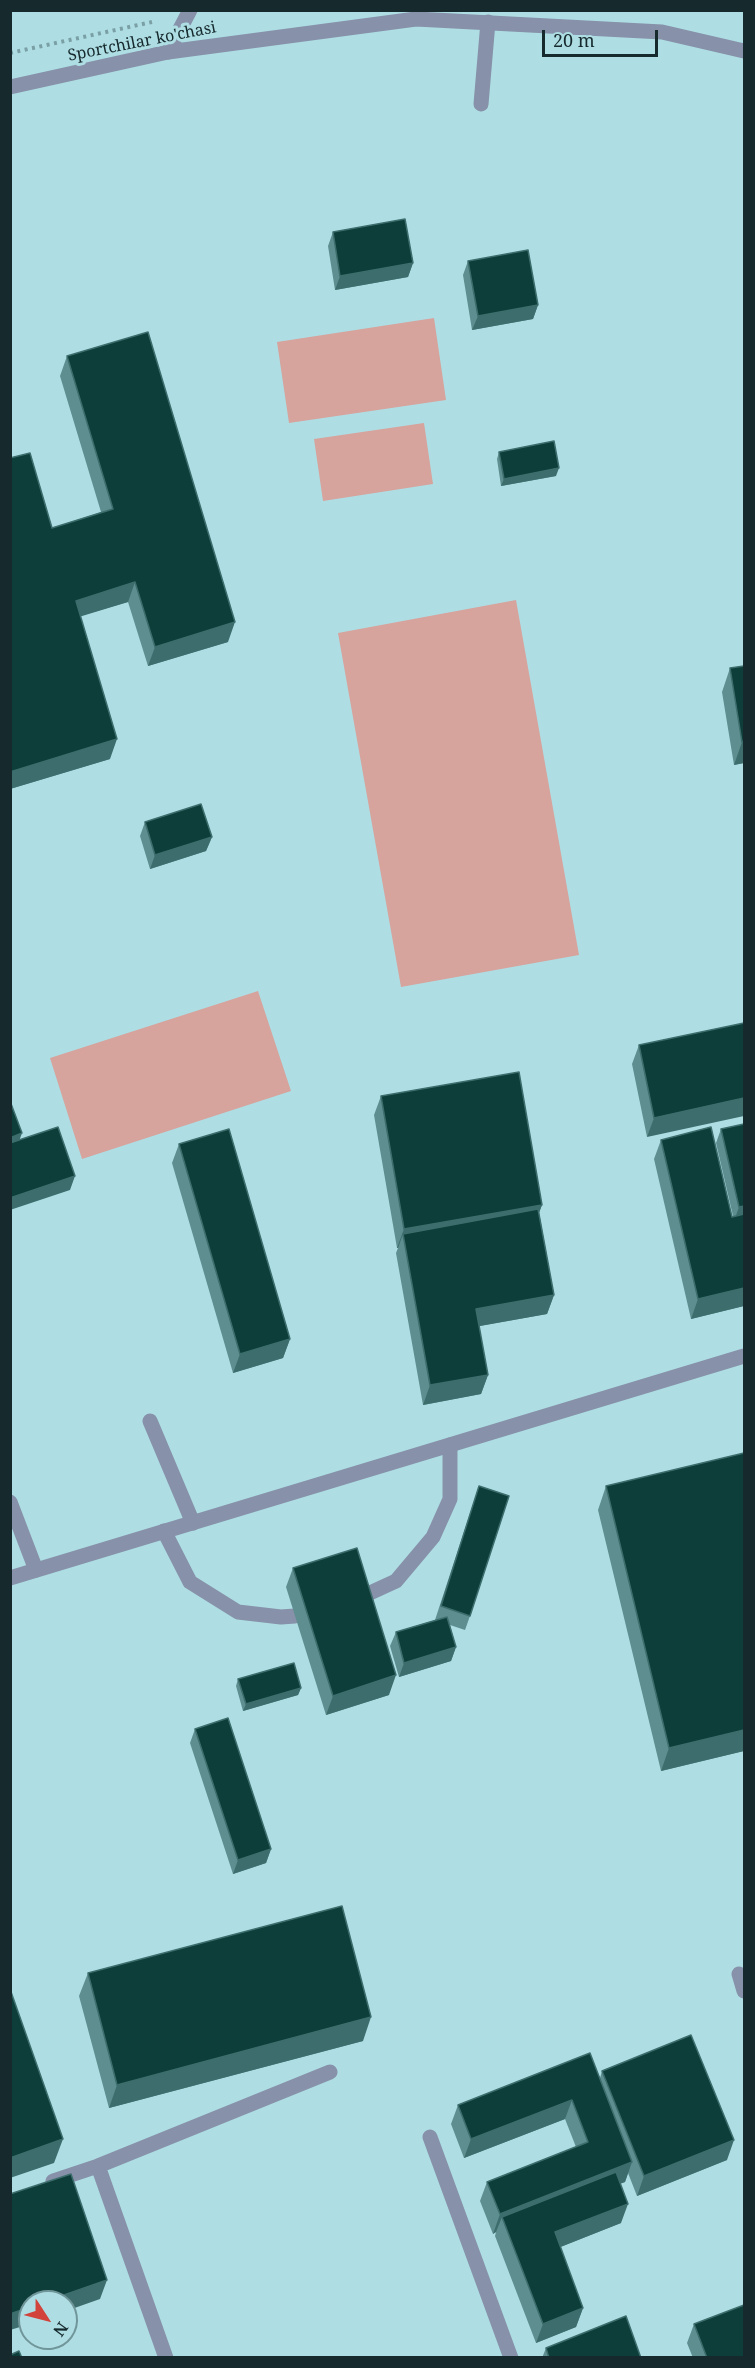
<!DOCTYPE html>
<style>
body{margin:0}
#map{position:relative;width:755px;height:2368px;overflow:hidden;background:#aedee4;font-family:"Noto Serif",serif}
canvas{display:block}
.frame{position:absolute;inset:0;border:12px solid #16292c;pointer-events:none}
.north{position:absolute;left:18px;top:2290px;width:60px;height:60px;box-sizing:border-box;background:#aedee4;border:2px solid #71969a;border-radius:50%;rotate:126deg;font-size:16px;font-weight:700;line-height:24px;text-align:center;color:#16292c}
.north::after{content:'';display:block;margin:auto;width:21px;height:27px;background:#d1433b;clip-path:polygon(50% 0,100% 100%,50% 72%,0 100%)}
.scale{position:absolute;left:542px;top:30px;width:116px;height:27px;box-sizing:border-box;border:3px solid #16292c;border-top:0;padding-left:8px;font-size:18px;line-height:21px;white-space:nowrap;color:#16292c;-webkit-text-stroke:4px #aedee4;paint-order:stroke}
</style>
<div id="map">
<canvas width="755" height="2368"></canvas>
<div class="frame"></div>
<div class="north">N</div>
<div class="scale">20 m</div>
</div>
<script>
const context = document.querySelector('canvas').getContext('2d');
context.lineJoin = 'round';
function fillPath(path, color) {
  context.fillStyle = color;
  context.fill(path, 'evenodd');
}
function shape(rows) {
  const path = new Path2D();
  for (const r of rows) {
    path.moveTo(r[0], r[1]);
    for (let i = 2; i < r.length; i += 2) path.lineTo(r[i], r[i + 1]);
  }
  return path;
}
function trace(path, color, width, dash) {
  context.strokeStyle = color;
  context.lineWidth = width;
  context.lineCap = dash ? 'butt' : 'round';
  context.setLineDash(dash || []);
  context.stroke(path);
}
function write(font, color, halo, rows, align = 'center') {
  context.font = font + ' "Noto Serif",serif';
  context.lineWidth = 6;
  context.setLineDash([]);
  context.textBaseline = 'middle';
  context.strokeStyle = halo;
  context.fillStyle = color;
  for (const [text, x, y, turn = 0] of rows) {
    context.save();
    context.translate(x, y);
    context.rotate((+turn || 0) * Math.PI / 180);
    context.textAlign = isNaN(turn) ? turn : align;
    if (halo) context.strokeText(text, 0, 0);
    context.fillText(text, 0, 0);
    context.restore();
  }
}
fillPath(shape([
 [434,318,446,400,289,423,277,342],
 [424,423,433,484,323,501,314,439],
 [516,600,579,955,401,987,338,633],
 [258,991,291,1091,82,1159,50,1058]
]), '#d7a39d');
trace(shape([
 [10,53,152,22]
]), '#7aa0a5', 4, [3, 4.5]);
trace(shape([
 [168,52,190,10],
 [481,104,488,22],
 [150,1421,193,1523],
 [10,1502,36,1570],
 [164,1531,190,1582,238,1612,281,1617,295,1616],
 [359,1598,396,1581,433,1537,450,1499,450,1445],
 [739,1974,744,1991],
 [430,2137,511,2358],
 [53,2181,98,2166],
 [166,2358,98,2166,330,2072]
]), '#8791a9', 15);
trace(shape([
 [10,87,168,52,416,19,662,32,744,51],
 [10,1578,744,1356]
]), '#8791a9', 15);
fillPath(shape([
 [333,232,413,263,408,277,335,290,328,246],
 [468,261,538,305,533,319,472,330,463,275],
 [67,356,228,642,148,666,128,602,80,616,110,759,10,789,10,458,52,528,101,512,60,376],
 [499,452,556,476,501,486,497,459],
 [744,666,744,763,734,765,722,692,730,668],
 [145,822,212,837,206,851,150,869,140,836],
 [744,1023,647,1137,632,1064,639,1045],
 [381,1096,542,1205,539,1212,554,1295,547,1314,479,1326,488,1375,481,1394,423,1405,396,1253,398,1248,397,1248,374,1115],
 [744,1124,744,1306,691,1319,654,1159,661,1140,732,1217,733,1216,716,1143,721,1129],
 [179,1144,290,1339,283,1358,233,1373,172,1163],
 [479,1486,470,1616,465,1630,450,1625,456,1647,451,1661,399,1677,390,1646,396,1632,435,1620],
 [606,1486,744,1751,661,1771,598,1510],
 [293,1568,389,1695,326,1715,286,1587],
 [238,1679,301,1688,298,1695,243,1711,236,1686],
 [195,1729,271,1849,266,1863,233,1874,190,1743],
 [88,1973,363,2041,109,2108,79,1996],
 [602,2071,727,2160,637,2196,628,2173,625,2182,621,2183,621,2223,560,2247,583,2308,576,2327,536,2343,495,2236,496,2232,493,2234,480,2201,487,2182,576,2147,565,2119,464,2158,451,2124,458,2105,600,2078],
 [694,2324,744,2358,693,2358,687,2343],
 [546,2348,641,2358,542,2358]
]), '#5e8e8f');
fillPath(shape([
 [413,263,408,277,335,290,340,276],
 [538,305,533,319,472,330,478,316],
 [559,468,556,476,501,486,504,479],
 [135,582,128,602,69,620,76,601],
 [235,622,228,642,148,666,155,647],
 [117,739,110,759,10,789,10,772],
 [744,741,744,763,734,765,742,742],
 [212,837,206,851,150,869,155,855],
 [744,1098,744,1116,647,1137,654,1118],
 [22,1133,17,1147,10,1150,10,1138],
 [75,1176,70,1190,10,1210,10,1198],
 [542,1205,535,1224,403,1234,398,1248,397,1248,404,1229],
 [744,1206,744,1219,734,1221,739,1207],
 [744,1288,744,1306,691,1319,698,1299],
 [554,1295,547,1314,469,1328,476,1309],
 [290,1339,283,1358,233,1373,240,1354],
 [488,1375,481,1394,423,1405,430,1385],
 [456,1647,451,1661,399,1677,404,1663],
 [396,1675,389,1695,326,1715,333,1696],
 [301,1688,298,1695,243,1711,246,1704],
 [744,1730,744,1751,661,1771,669,1748],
 [271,1849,266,1863,233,1874,238,1860],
 [371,2017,363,2041,109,2108,117,2085],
 [572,2100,565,2119,464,2158,471,2139],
 [63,2139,54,2163,10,2178,10,2158],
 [734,2140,727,2160,637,2196,644,2176],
 [632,2162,625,2182,506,2228,502,2217,496,2232,493,2234,500,2214],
 [628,2204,621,2223,548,2252,555,2232],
 [107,2280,100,2299,66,2311,66,2302,44,2302],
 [30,2307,30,2324,10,2330,10,2314],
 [583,2308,576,2327,536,2343,543,2324]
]), '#3d6e6d');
const building = shape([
 [405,219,413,263,340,276,333,232,405,219],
 [528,250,538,305,478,316,468,261,528,250],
 [148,332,235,622,155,647,135,582,76,601,117,739,10,772,10,458,30,453,52,528,113,509,67,356,148,332],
 [554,441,559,468,504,479,499,452,554,441],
 [744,666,744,741,742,742,730,668,744,666],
 [201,804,212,837,155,855,145,822,201,804],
 [744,1023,744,1098,654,1118,639,1045,744,1023],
 [519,1072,542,1205,404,1229,381,1096,519,1072],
 [10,1101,22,1133,10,1138,10,1101],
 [744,1124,744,1206,739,1207,721,1129,744,1124],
 [58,1127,75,1176,10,1198,10,1143,58,1127],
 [711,1127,732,1217,744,1214,744,1288,698,1299,661,1140,711,1127],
 [229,1129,290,1339,240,1354,179,1144,229,1129],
 [538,1209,554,1295,476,1309,488,1375,430,1385,403,1234,538,1209],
 [744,1453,744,1730,669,1748,606,1486,744,1453],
 [479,1486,509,1496,470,1616,441,1606,479,1486],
 [357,1548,396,1675,333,1696,293,1568,357,1548],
 [447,1617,456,1647,404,1663,396,1632,447,1617],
 [294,1663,301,1688,246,1704,238,1679,294,1663],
 [228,1718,271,1849,238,1860,195,1729,228,1718],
 [342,1906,371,2017,117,2085,88,1973,342,1906],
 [10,1989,63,2139,10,2158,10,1989],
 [691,2035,734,2140,644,2176,602,2071,691,2035],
 [590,2053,632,2162,500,2214,487,2182,588,2142,572,2100,471,2139,458,2105,590,2053],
 [616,2172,628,2204,555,2232,583,2308,543,2324,502,2217,616,2172],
 [71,2174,107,2280,44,2302,30,2302,30,2307,10,2314,10,2194,71,2174],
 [744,2305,744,2358,707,2358,694,2324,744,2305],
 [626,2316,641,2358,549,2358,546,2348,626,2316],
 [19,2351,22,2358,10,2358,10,2355,19,2351]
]);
fillPath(building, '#0d3e3a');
trace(building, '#3d6e6d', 1.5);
write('16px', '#16292c', '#aedee4', [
 ["Sportchilar ko'chasi",142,42,-11]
]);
</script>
